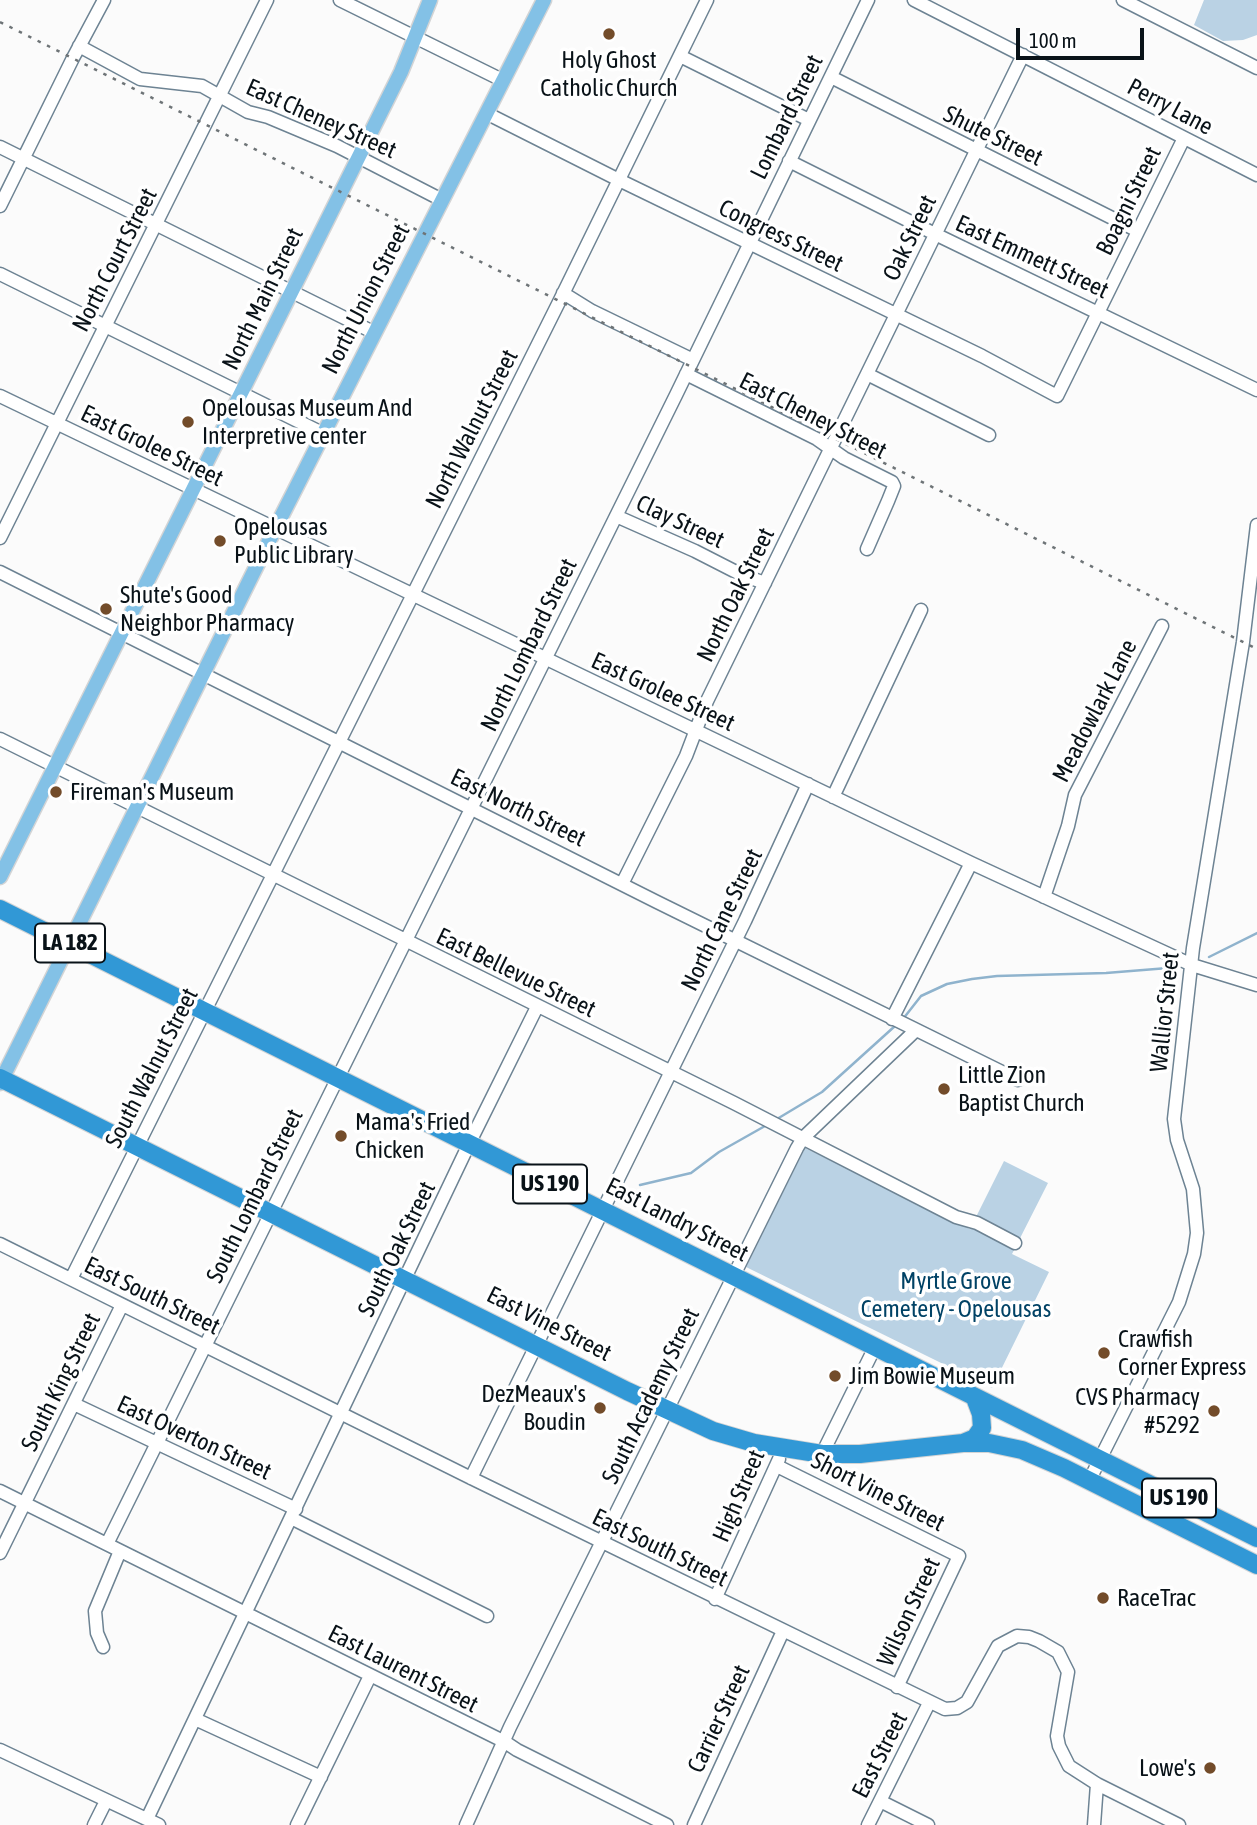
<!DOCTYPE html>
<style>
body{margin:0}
#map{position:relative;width:1257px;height:1825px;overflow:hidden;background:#fbfbfb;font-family:"Asap Condensed",sans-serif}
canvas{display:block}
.scale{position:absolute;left:1016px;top:28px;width:128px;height:32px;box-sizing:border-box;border:4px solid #091218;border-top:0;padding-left:9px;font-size:21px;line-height:24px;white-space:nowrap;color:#091218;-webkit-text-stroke:5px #fff;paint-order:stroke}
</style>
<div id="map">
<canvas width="1257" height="1825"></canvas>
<div class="scale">100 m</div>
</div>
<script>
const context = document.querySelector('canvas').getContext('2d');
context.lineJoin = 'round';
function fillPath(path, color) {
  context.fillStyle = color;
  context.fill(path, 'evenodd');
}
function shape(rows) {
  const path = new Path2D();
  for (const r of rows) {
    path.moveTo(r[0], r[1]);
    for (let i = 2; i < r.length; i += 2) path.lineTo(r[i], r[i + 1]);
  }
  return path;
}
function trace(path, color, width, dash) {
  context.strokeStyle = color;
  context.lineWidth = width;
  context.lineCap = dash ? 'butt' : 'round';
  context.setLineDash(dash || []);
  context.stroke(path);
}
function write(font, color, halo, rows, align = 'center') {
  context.font = font + ' "Asap Condensed",sans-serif';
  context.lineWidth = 7;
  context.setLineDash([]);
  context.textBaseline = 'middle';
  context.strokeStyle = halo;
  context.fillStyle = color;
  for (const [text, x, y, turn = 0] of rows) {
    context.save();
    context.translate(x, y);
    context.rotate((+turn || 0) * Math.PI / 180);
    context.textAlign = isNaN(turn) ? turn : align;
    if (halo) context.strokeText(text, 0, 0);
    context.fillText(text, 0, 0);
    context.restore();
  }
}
fillPath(shape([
 [1204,0,1257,0,1257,35,1243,40,1223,41,1194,25],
 [805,1148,970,1229,1004,1161,1048,1183,1012,1254,1049,1272,992,1388,746,1267]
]), '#bad2e4');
trace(shape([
 [1209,957,1257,933],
 [903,1019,921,996,947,984,972,979,997,976,1106,973,1168,968],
 [777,1119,822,1092,895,1026],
 [640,1185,691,1173,719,1152,765,1126]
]), '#8fb3cd', 2.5);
const minor = shape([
 [340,0,502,80],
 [914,0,1257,175],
 [1123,0,1257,68],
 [79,46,140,79,202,86,248,112,268,117,337,146,442,200],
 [680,56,809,120],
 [831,77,1138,231],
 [486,113,619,180,982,356,1057,396,1184,138],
 [0,147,375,333],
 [789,161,935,234,1257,390],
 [0,206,73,58,104,0],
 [0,274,324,434],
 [563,293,592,311,693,360],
 [686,374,817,439,844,458,892,482,894,486,888,501,867,549],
 [867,374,989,435],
 [0,396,971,863,1192,965,1257,985],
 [616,516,695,551,742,575,765,583],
 [0,538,267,0],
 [0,572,657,902,1018,1080],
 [0,739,734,1103,956,1217,977,1223,1015,1243],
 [833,797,921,610],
 [622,884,686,756,707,701,1023,55],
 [1044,897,1068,826,1075,795,1162,626],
 [892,1019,971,863],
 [0,1244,471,1478,945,1709,957,1708,967,1702,998,1646,1017,1636,1029,1637,1039,1641,1058,1652,1068,1672,1057,1736,1059,1746,1069,1766,1097,1784,1179,1825],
 [71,1279,559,302,707,0],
 [74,1404,296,1509],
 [822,1454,875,1347],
 [777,1466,959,1556,897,1687],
 [471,1478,745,921,808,784],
 [1089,1481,1179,1302,1194,1254,1197,1233,1193,1189,1177,1140,1174,1119,1193,948,1243,642,1257,525],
 [0,1491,505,1742,517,1750,667,1825],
 [291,1518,487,1616],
 [107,1544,676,395,868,0],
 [0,1553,122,1305],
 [715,1599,779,1459],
 [103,1647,97,1633,95,1611,120,1551],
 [195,1719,321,1777],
 [0,1750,159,1825],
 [880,1801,928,1825],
 [147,1819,469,1144,537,1007],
 [94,1825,106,1801],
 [297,1825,370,1676],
 [466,1825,510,1727,797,1148,803,1138,916,1030],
 [694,1825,783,1631],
 [868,1825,929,1703],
 [1094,1825,1097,1784]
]);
const major = shape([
 [0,877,401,72,430,0],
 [0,1083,275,529,544,0]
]);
const highway = shape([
 [0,909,1257,1538],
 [0,1078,627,1391,713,1431,754,1443,822,1454,860,1454,963,1443,989,1443,1022,1450,1064,1468,1257,1565],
 [963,1443,975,1438,982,1428,981,1414,975,1398]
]);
trace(minor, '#6d8393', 15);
trace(major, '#d3d4d5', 17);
trace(highway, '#d3d4d5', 20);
trace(minor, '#fff', 12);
trace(major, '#83c1e6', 14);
trace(highway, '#3198d6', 18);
trace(shape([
 [0,22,1257,649]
]), '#6e7477', 2.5, [3.5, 7]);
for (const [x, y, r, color] of [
 [609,34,7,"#734c2a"],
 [188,422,7,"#734c2a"],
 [220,541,7,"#734c2a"],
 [106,609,7,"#734c2a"],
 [56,792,7,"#734c2a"],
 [944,1089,7,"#734c2a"],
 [341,1136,7,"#734c2a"],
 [1104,1353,7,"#734c2a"],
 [835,1376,7,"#734c2a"],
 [600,1408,7,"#734c2a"],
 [1214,1411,7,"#734c2a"],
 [1103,1598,7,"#734c2a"],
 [1210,1768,7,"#734c2a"]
]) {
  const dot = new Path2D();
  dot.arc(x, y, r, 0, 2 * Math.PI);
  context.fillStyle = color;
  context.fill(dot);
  trace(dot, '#fff', 2.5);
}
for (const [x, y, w] of [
 [70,943,70],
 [550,1184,74],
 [1179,1498,74]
]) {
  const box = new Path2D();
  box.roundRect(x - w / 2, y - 19.5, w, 39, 5);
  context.fillStyle = '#fff';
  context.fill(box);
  trace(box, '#091218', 2);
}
write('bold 23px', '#091218', null, [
 ["LA 182",70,943],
 ["US 190",550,1184],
 ["US 190",1179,1498]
]);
write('24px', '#091218', '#fff', [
 ["Holy Ghost",609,60,"center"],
 ["Catholic Church",609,88,"center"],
 ["Opelousas Museum And",202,408],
 ["Interpretive center",202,436],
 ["Opelousas",234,527],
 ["Public Library",234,555],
 ["Shute's Good",120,595],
 ["Neighbor Pharmacy",120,623],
 ["Fireman's Museum",70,792],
 ["Little Zion",958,1075],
 ["Baptist Church",958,1103],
 ["Mama's Fried",355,1122],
 ["Chicken",355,1150],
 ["Crawfish",1118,1339],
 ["Corner Express",1118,1367],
 ["Jim Bowie Museum",849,1376],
 ["DezMeaux's",586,1394,"right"],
 ["Boudin",586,1422,"right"],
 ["CVS Pharmacy",1200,1397,"right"],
 ["#5292",1200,1425,"right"],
 ["RaceTrac",1117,1598],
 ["Lowe's",1196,1768,"right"]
], 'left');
write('24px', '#091218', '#fff', [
 ["Perry Lane",1170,107,28],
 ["Lombard Street",787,117,-64],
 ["East Cheney Street",321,119,24],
 ["Shute Street",993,136,26],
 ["Boagni Street",1129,201,-64],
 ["Congress Street",781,236,26],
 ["Oak Street",910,238,-64],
 ["East Emmett Street",1032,257,25],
 ["North Court Street",115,260,-63],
 ["North Main Street",263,299,-64],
 ["North Union Street",366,299,-63],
 ["East Cheney Street",813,416,27],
 ["North Walnut Street",472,429,-63],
 ["East Grolee Street",152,446,26],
 ["Clay Street",680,522,25],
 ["North Oak Street",736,595,-64],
 ["North Lombard Street",529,645,-64],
 ["East Grolee Street",663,692,25],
 ["Meadowlark Lane",1095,711,-63],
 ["East North Street",518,808,26],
 ["North Cane Street",722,920,-64],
 ["East Bellevue Street",516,973,26],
 ["Wallior Street",1165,1012,-84],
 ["South Walnut Street",152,1068,-63],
 ["South Lombard Street",255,1196,-64],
 ["East Landry Street",677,1220,27],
 ["South Oak Street",397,1249,-64],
 ["East South Street",152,1296,26],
 ["East Vine Street",549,1324,27],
 ["South King Street",61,1382,-64],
 ["South Academy Street",651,1396,-64],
 ["East Overton Street",194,1438,25],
 ["Short Vine Street",878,1492,27],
 ["High Street",739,1496,-67],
 ["East South Street",660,1548,26],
 ["Wilson Street",909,1612,-65],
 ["East Laurent Street",403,1669,27],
 ["Carrier Street",719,1719,-65],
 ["East Street",880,1755,-63]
]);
write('24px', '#004265', '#fff', [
 ["Myrtle Grove",956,1281],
 ["Cemetery - Opelousas",956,1309]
]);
</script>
